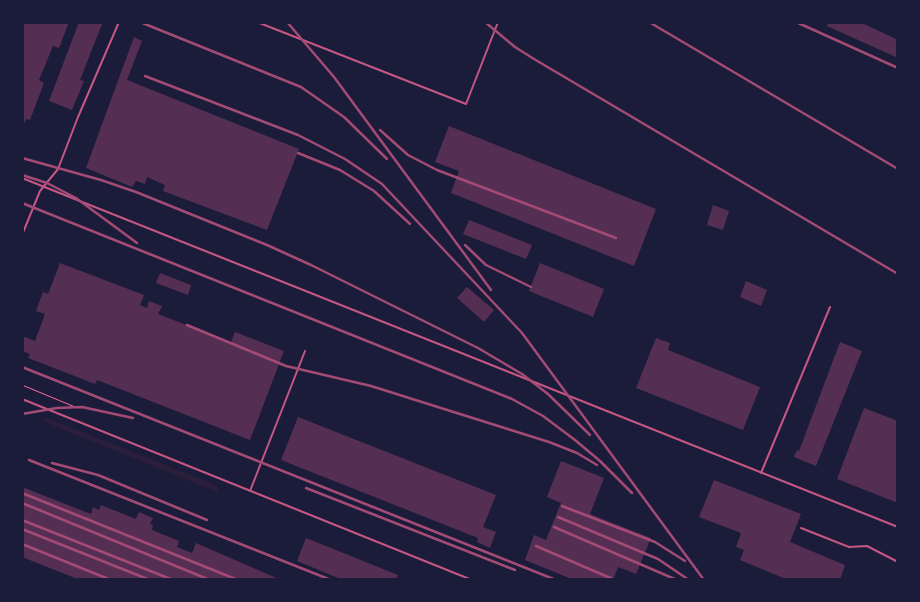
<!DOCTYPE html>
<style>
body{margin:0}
#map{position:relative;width:920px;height:602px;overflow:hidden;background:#1b1b3a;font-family:"Noto Sans",sans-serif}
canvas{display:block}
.frame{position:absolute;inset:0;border:24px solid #1b1b3a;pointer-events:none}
</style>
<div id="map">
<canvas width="920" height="602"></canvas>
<div class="frame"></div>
</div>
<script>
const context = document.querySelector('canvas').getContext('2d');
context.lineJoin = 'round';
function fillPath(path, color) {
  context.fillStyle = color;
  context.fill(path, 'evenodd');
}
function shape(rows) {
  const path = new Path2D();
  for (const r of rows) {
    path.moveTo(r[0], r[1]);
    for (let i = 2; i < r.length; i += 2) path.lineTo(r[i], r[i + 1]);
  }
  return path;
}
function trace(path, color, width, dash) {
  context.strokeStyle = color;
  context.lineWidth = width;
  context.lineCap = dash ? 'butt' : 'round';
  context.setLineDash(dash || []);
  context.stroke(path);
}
fillPath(shape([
 [44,419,50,419,216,485,219,493,42,421]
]), '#2a1e3b');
fillPath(shape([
 [22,22,69,22,59,48,53,46,39,80,44,83,30,120,26,119,23,127],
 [79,22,102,24,80,80,84,81,72,110,49,101],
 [828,22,860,22,898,40,898,58,827,26],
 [134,37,142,41,127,80,299,149,267,230,163,191,165,185,147,177,145,184,136,181,132,187,86,168],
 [449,126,656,209,634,266,451,193,459,171,435,162],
 [713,205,729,211,723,230,707,225],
 [469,220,532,245,526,259,463,234],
 [60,263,144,295,140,305,147,308,149,301,162,306,158,314,231,342,235,332,284,351,250,440,97,380,95,384,28,358,30,354,22,351,22,336,35,341,45,314,36,311,43,292,48,294],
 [540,263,604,289,593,317,529,291],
 [160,273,191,285,188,295,156,283],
 [746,281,767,290,761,306,740,297],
 [467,287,494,310,484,322,457,298],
 [656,338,670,343,668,350,760,387,743,430,636,388],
 [840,342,862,351,816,466,794,457,797,450,799,451],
 [864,408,898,421,898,503,837,479],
 [298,417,496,495,483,527,496,532,490,548,477,542,478,538,281,460],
 [561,461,604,478,590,514,651,538,636,574,618,567,613,580,574,580,525,560,534,535,546,540,561,503,547,497],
 [714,480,801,514,790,542,845,565,840,580,788,580,740,560,744,550,736,547,741,533,699,517],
 [22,487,91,514,93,507,99,510,101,505,136,519,139,512,153,518,150,524,153,525,152,530,179,541,177,547,192,553,196,543,281,580,80,580,22,557],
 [306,538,398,575,396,580,343,580,297,561]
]), '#542f53');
trace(shape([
 [22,385,75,407]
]), '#ff6b9d', 1);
trace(shape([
 [257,22,466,104,498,22],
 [22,178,898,527],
 [22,235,40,191,58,169,78,117,119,22],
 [22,399,472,580],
 [761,473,830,307],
 [250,491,305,351],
 [801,528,849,547,867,546,898,562]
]), '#c65784', 2);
trace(shape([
 [140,22,301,87,344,117,387,159],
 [287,22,334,77,491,290],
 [485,22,515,47,534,59,898,274],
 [649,22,898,169],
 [796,22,898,68],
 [145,76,298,135,345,159,382,184,522,333,704,580],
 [380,130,408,155,437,170,616,238],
 [298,153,340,170,374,191,410,224],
 [22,158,101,180,136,192,267,245,311,265,478,348,522,374,548,394,590,435],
 [22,175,47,183,76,198,137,243],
 [22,203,512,399,543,416,575,440,600,461,632,493],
 [465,245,486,265,531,287],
 [187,325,286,366,371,386,549,442,577,453,597,465],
 [22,367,556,580],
 [22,414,57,408,82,407,133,418],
 [29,460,331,580],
 [52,463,98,475,207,520],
 [306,488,515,570],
 [22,493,238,580],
 [22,503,210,580],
 [562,506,655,542,685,561],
 [558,517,658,559,689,580],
 [22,520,173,580],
 [554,527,677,580],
 [22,529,150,580],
 [22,544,111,580],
 [536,546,615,580],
 [22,579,24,580]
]), '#a44b75', 2.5);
</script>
